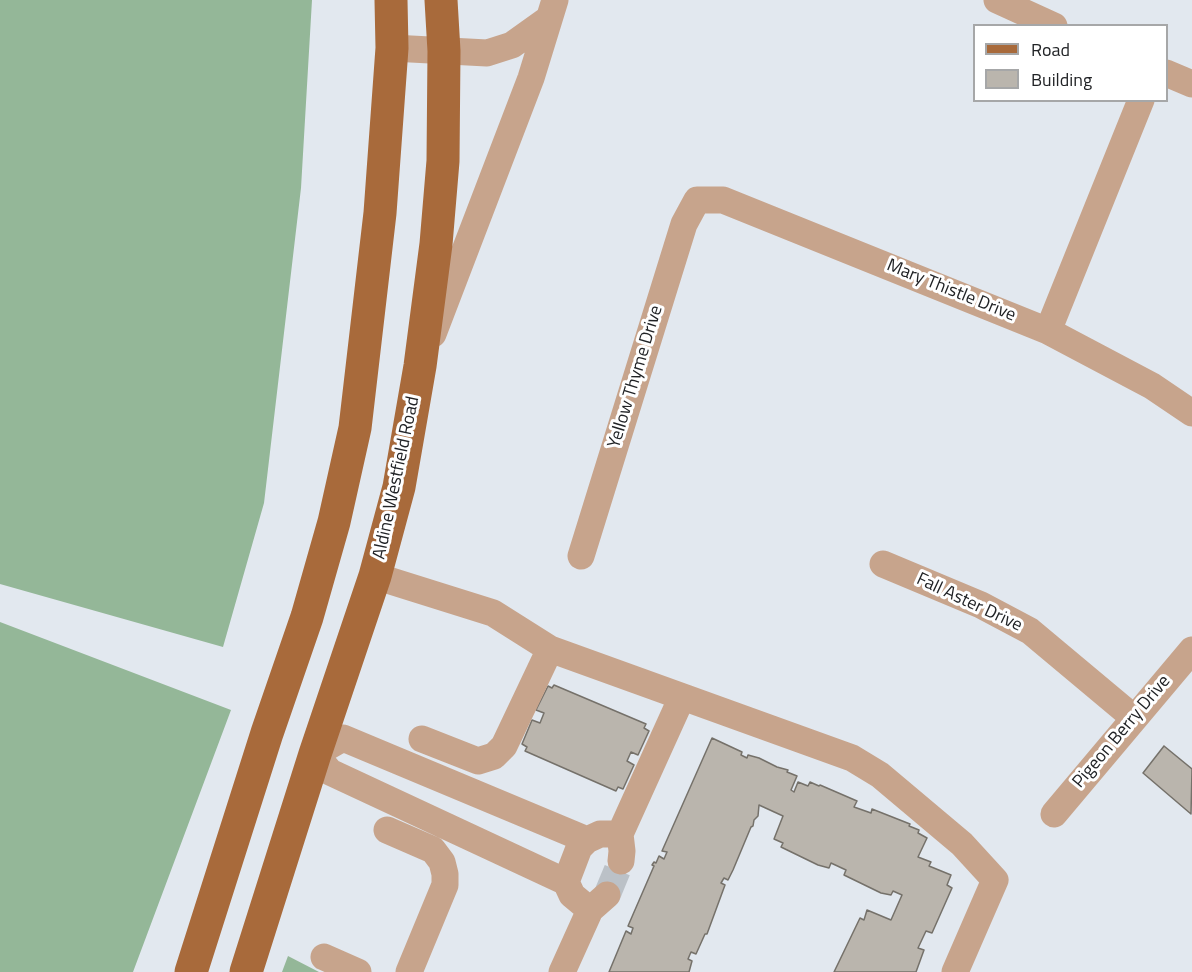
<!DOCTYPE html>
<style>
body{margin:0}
#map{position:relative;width:1192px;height:972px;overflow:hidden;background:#e2e8ef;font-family:"Titillium Web",sans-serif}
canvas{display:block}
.legend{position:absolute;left:973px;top:24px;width:195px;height:78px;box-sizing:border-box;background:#fff;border:2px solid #a6a7a8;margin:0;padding:8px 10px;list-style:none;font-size:18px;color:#212326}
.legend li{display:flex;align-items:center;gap:12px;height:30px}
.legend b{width:30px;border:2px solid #a6a7a8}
</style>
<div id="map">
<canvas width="1192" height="972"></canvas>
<ul class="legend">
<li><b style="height:8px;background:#a86a3b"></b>Road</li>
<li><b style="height:16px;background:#bab5ad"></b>Building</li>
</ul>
</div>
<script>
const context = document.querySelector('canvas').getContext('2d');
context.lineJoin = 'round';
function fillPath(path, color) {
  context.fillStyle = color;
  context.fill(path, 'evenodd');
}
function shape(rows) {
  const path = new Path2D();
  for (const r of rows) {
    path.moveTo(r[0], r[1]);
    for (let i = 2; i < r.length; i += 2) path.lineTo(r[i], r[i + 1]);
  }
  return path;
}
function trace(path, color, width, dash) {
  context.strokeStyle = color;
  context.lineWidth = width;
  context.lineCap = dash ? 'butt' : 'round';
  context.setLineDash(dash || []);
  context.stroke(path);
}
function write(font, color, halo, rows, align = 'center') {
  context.font = font + ' "Titillium Web",sans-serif';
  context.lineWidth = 6;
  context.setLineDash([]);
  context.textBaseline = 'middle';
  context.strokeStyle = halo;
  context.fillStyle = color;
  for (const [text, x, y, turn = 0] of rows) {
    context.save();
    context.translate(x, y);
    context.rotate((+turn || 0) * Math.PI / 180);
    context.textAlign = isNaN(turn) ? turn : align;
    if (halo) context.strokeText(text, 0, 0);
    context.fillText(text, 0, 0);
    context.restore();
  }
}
fillPath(shape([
 [0,0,312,0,301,188,264,503,223,647,0,584],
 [0,622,231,710,133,972,0,972],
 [288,956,319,972,282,972]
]), '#94b798');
const building = shape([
 [554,685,646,724,644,728,649,731,638,755,631,752,627,761,634,765,623,789,618,787,616,791,525,751,527,747,522,744,532,720,540,723,544,713,536,710,548,686,552,688,554,685],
 [712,738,742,752,741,755,747,758,748,755,759,758,777,767,788,770,787,772,797,776,791,790,794,792,798,782,808,786,810,782,819,786,820,785,857,801,854,807,871,813,872,809,910,824,909,826,919,830,918,833,927,838,918,857,931,862,929,866,951,875,947,885,952,888,932,933,926,931,918,948,924,950,916,972,834,972,860,918,864,920,867,910,891,920,902,895,893,891,891,895,881,893,844,875,846,870,831,863,829,868,818,865,781,847,783,843,774,839,783,816,759,805,758,816,754,820,753,826,751,827,733,870,728,880,724,878,721,883,725,885,707,934,705,934,696,954,691,952,688,959,692,961,689,972,609,972,626,931,631,934,633,928,628,926,654,866,652,865,654,862,656,863,659,856,664,859,667,852,662,851,712,738],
 [1164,746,1192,769,1191,814,1143,773,1164,746]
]);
fillPath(building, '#bab5ad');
trace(building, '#75716a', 1.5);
trace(shape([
 [607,895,621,861]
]), '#bbc1c7', 27, [27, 14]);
trace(shape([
 [997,0,1054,26],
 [392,48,487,53,512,45,547,20],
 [1166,73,1192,84],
 [1048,331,1141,100],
 [433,334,531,78,555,0],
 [581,556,684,224,697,200,723,200,1048,331,1152,386,1192,413],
 [883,564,981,605,1030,631,1134,718],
 [375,576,493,613,550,649,852,758,880,775,962,844,995,880,955,972],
 [422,739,478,761,494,756,504,746,550,649],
 [1054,814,1192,650],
 [387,830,433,850,442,862,445,874,445,885,409,972],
 [620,834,682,697],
 [566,882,330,772,315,754,343,738,587,840],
 [607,895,590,910,572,895,566,882,579,848,587,840,600,834,620,834,622,851,621,861],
 [324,957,358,972],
 [562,972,590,910]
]), '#c7a48c', 27);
trace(shape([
 [191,972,267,733,307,617,334,522,355,428,380,213,392,48,391,0],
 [246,972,315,754,375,576,399,487,420,366,436,244,443,161,444,51,441,0]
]), '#a86a3b', 33);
write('18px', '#212326', '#fff', [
 ["Mary Thistle Drive",951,291,22],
 ["Yellow Thyme Drive",636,377,-73],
 ["Aldine Westfield Road",397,478,-78],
 ["Fall Aster Drive",969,603,25],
 ["Pigeon Berry Drive",1122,732,-50]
]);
</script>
